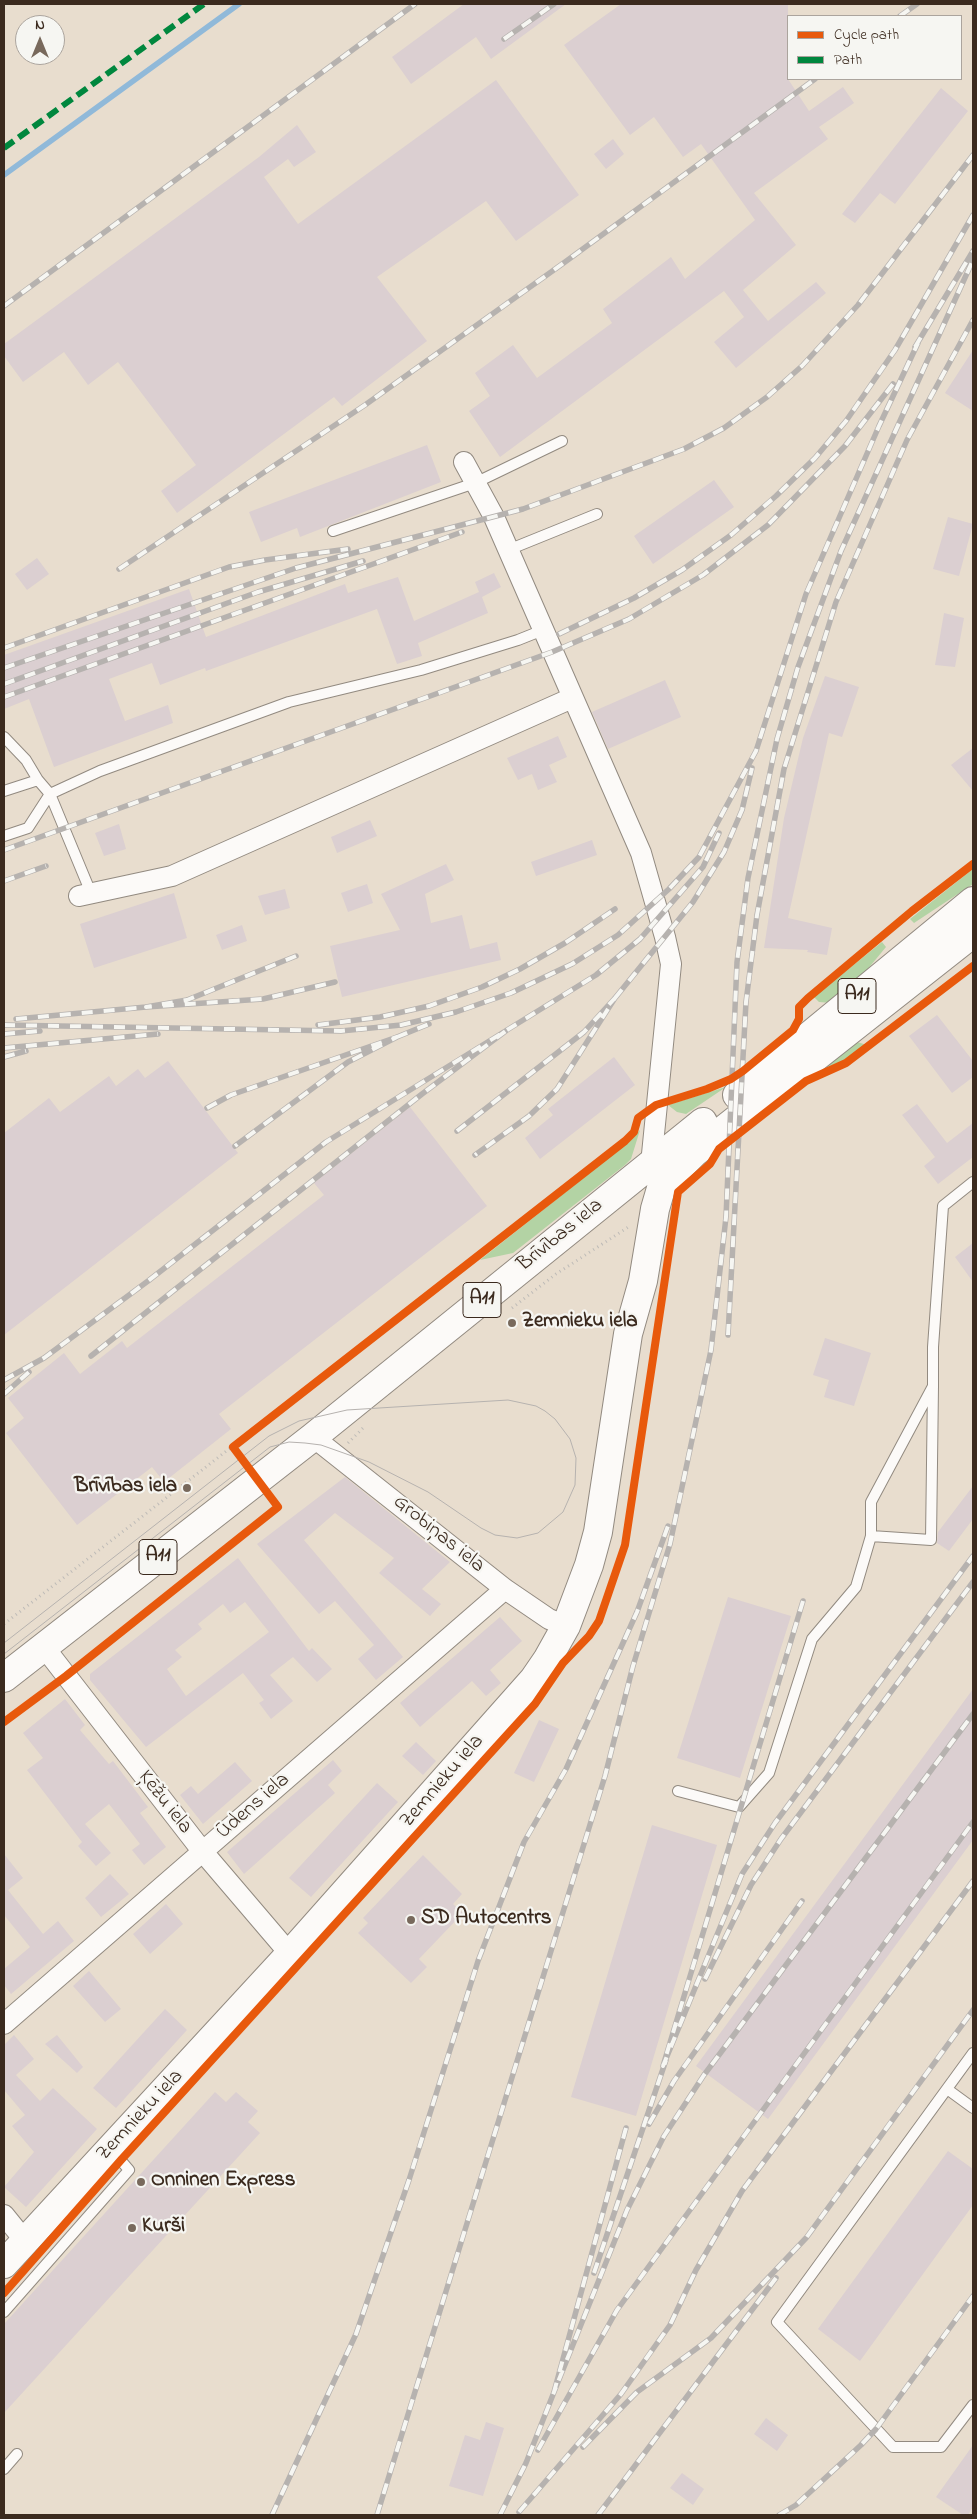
<!DOCTYPE html>
<meta charset="utf-8">
<style>
body{margin:0}
#map{position:relative;width:977px;height:2519px;overflow:hidden;background:#e8ddce;font-family:"Indie Flower",sans-serif}
canvas{display:block}
.frame{position:absolute;inset:0;border:5px solid #3b2a1e;pointer-events:none}
.legend{position:absolute;left:787px;top:15px;width:175px;height:65px;box-sizing:border-box;background:#f6f6f2;border:1px solid #aba49d;margin:0;padding:6px 9px;list-style:none;font-size:15px;color:#3b2a1e}
.legend li{display:flex;align-items:center;gap:10px;height:25px}
.legend b{width:25px;border:1px solid #aba49d}
.north{position:absolute;left:15px;top:15px;width:50px;height:50px;box-sizing:border-box;background:#f6f6f2;border:1px solid #aba49d;border-radius:50%;rotate:0deg;font-size:14px;font-weight:700;line-height:20px;text-align:center;color:#3b2a1e}
.north::after{content:'';display:block;margin:auto;width:18px;height:22px;background:#78695c;clip-path:polygon(50% 0,100% 100%,50% 72%,0 100%)}
</style>
<div id="map">
<canvas width="977" height="2519"></canvas>
<div class="frame"></div>
<ul class="legend">
<li><b style="height:6px;background:#e8590c"></b>Cycle path</li>
<li><b style="height:6px;background:#00873e"></b>Path</li>
</ul>
<div class="north">N</div>
</div>
<script>
const context = document.querySelector('canvas').getContext('2d');
context.lineJoin = 'round';
function fillPath(path, color) {
  context.fillStyle = color;
  context.fill(path, 'evenodd');
}
function shape(rows) {
  const path = new Path2D();
  for (const r of rows) {
    path.moveTo(r[0], r[1]);
    for (let i = 2; i < r.length; i += 2) path.lineTo(r[i], r[i + 1]);
  }
  return path;
}
function trace(path, color, width, dash) {
  context.strokeStyle = color;
  context.lineWidth = width;
  context.lineCap = dash ? 'butt' : 'round';
  context.setLineDash(dash || []);
  context.stroke(path);
}
function write(font, color, halo, rows, align = 'center') {
  context.font = font + ' "Indie Flower",sans-serif';
  context.lineWidth = 4.5;
  context.setLineDash([]);
  context.textBaseline = 'middle';
  context.strokeStyle = halo;
  context.fillStyle = color;
  for (const [text, x, y, turn = 0] of rows) {
    context.save();
    context.translate(x, y);
    context.rotate((+turn || 0) * Math.PI / 180);
    context.textAlign = isNaN(turn) ? turn : align;
    if (halo) context.strokeText(text, 0, 0);
    context.fillText(text, 0, 0);
    context.restore();
  }
}
fillPath(shape([
 [973,869,973,884,914,923,910,919],
 [882,942,886,947,857,982,831,1003,819,1002,814,997],
 [857,1042,867,1045,842,1061,807,1076],
 [726,1087,686,1114,677,1112,668,1105],
 [640,1130,631,1159,625,1165,513,1253,480,1260,630,1141]
]), '#b3d3a4');
trace(shape([
 [4,175,239,4]
]), '#90b9d9', 5.5);
fillPath(shape([
 [464,4,566,4,491,59,476,37,411,84,392,57],
 [621,4,788,4,788,79,809,111,843,87,854,103,819,127,828,139,754,193,796,245,743,290,768,321,816,282,826,293,736,368,714,342,744,317,724,291,500,457,469,411,490,396,475,373,513,345,537,378,612,323,603,309,671,257,685,279,755,220,701,144,683,157,654,117,630,135,564,45],
 [496,80,579,195,516,241,486,201,377,277,427,341,342,406,334,397,177,513,161,491,196,465,118,362,88,385,64,352,23,382,4,356,4,344,259,157,297,125,316,152,294,167,288,159,264,177,298,224],
 [941,88,968,111,895,204,880,193,855,223,842,214],
 [613,139,624,154,606,169,594,154],
 [973,350,973,411,945,393],
 [427,445,441,482,300,537,297,528,261,542,249,512],
 [714,480,734,507,653,564,634,536],
 [948,517,973,524,959,576,933,569],
 [37,558,49,574,27,590,15,574],
 [494,573,501,587,482,597,488,613,418,643,422,656,397,664,377,609,206,671,205,668,160,685,152,663,109,679,125,721,168,705,173,723,54,767,29,699,4,709,4,655,189,589,206,637,345,584,348,593,398,577,414,621,479,592,475,582],
 [944,613,964,618,955,667,935,665],
 [825,676,859,687,842,737,829,733,788,918,832,928,827,955,807,952,808,950,764,948,784,818,803,738],
 [665,680,681,717,608,749,592,712],
 [558,736,567,757,549,765,557,782,538,790,532,774,518,780,507,758],
 [973,748,973,791,951,765],
 [370,820,377,836,337,853,331,837],
 [119,824,126,849,104,856,95,833],
 [592,840,597,855,536,876,531,862],
 [446,864,454,880,425,894,431,923,462,915,470,949,497,942,501,960,342,997,330,946,400,930,381,894],
 [367,884,373,903,348,912,341,893],
 [285,889,290,908,265,915,258,896],
 [174,893,187,938,94,968,80,924],
 [242,925,247,941,222,950,216,935],
 [937,1015,973,1061,973,1077,952,1093,909,1036],
 [614,1057,635,1085,540,1159,525,1138,553,1115,548,1109],
 [168,1061,238,1153,4,1335,4,1133,49,1098,60,1112,109,1076,116,1086,138,1069,145,1078],
 [917,1104,947,1143,973,1123,973,1157,938,1184,924,1166,935,1157,902,1115],
 [410,1107,487,1206,219,1414,231,1429,164,1482,152,1467,77,1525,6,1433,24,1418,8,1398,64,1353,80,1374,122,1341,127,1348,324,1195,314,1183],
 [973,1243,973,1282,955,1257],
 [825,1338,871,1353,854,1406,824,1397,829,1380,813,1375],
 [345,1477,450,1562,422,1589,441,1604,430,1616,379,1573,394,1558,335,1513,304,1540,403,1657,376,1680,358,1659,374,1645,335,1601,319,1614,257,1544],
 [973,1486,973,1519,949,1551,937,1543,938,1532],
 [238,1558,309,1651,312,1648,332,1669,317,1682,293,1657,270,1675,293,1701,271,1719,259,1703,264,1700,243,1673,146,1747,90,1680,90,1674],
 [245,1602,269,1632,186,1696,167,1669,182,1657,175,1650,202,1629,198,1624,223,1604,230,1613],
 [728,1597,791,1616,740,1778,677,1758],
 [500,1617,522,1641,490,1670,501,1683,486,1696,472,1681,420,1727,400,1703],
 [973,1689,973,1840,768,2119,696,2066],
 [65,1699,85,1725,80,1730,109,1764,113,1761,148,1807,140,1813,166,1847,144,1865,132,1850,140,1844,109,1804,85,1824,111,1853,96,1866,78,1846,82,1842,27,1770,43,1758,23,1733],
 [539,1720,559,1729,534,1782,514,1773],
 [416,1742,436,1761,423,1775,402,1756],
 [333,1760,342,1771,328,1785,335,1793,244,1874,227,1852],
 [235,1762,252,1781,203,1824,180,1795,191,1786,198,1794],
 [377,1783,398,1802,311,1897,289,1878],
 [652,1825,717,1845,636,2116,571,2097],
 [4,1854,23,1878,8,1890,43,1934,58,1921,74,1941,11,1994,4,1985,4,1969,30,1947,4,1915],
 [423,1855,462,1894,453,1904,463,1913,419,1959,427,1967,411,1983,358,1933,368,1923,363,1918],
 [110,1874,129,1894,101,1917,85,1898],
 [166,1904,183,1924,150,1954,133,1934],
 [89,1971,121,2009,105,2022,73,1986],
 [165,2009,187,2030,116,2108,93,2088],
 [14,2035,34,2059,16,2075,40,2101,53,2088,97,2129,26,2207,4,2187,34,2152,12,2126,25,2115,4,2090,4,2045],
 [57,2035,83,2067,77,2073,45,2044],
 [215,2092,226,2102,236,2092,258,2111,248,2122,260,2133,4,2413,4,2324],
 [948,2151,973,2169,973,2205,860,2361,818,2329],
 [766,2418,788,2435,777,2451,754,2434],
 [486,2422,504,2428,483,2496,449,2486,465,2435,480,2440],
 [973,2445,973,2507,968,2515,963,2515,936,2497],
 [682,2473,704,2489,693,2505,670,2488]
]), '#dbcfd1');
const service = shape([
 [333,531,475,483,562,441],
 [508,550,597,514],
 [4,737,26,760,38,780,50,794,91,893],
 [4,791,38,780],
 [4,836,28,828,50,794,100,771,289,702,421,670,518,640,543,630],
 [933,1386,871,1502,871,1536,931,1540,933,1386,933,1347,943,1206,973,1182],
 [678,1791,739,1807,769,1773,812,1639,856,1587,871,1536],
 [973,2053,777,2322,893,2447,941,2447,973,2405],
 [947,2089,973,2108],
 [4,2312,129,2170,111,2149],
 [4,2469,17,2454]
]);
const minor = shape([
 [464,462,494,517,641,853,665,937,671,964,651,1164],
 [79,896,172,876,572,698],
 [313,1437,505,1589,549,1619,566,1626],
 [44,1647,203,1852,290,1954],
 [4,2024,505,1589],
 [4,2215,25,2241]
]);
const trunk = shape([
 [737,1095,973,901],
 [4,1678,313,1437,703,1122],
 [4,2264,290,1954,534,1679,547,1660,566,1626,589,1565,598,1532,628,1334,643,1281,655,1209,662,1185,694,1153,973,933]
]);
trace(service, '#928a80', 12);
trace(minor, '#928a80', 22);
trace(trunk, '#928a80', 30);
trace(shape([
 [799,1016,799,1007,808,998,912,911,973,864],
 [675,1100,716,1085],
 [512,1308,556,1274,630,1226],
 [348,1443,363,1428],
 [233,1447,236,1453],
 [4,1624,625,1141,634,1129]
]), '#bebbb7', 3, [1, 4]);
trace(service, '#fcfaf8', 10);
trace(minor, '#fcfaf8', 20);
trace(trunk, '#fcfaf8', 28);
trace(shape([
 [4,1643,269,1436,299,1421,347,1410,508,1400,536,1406,545,1411,555,1419,570,1439,576,1458,575,1485,563,1512,538,1533,517,1538,495,1535,481,1528,428,1492,369,1462,321,1445,305,1443,289,1442,270,1447,4,1654]
]), '#b6b2af', 1);
const rail = shape([
 [900,16,917,4],
 [504,39,554,4],
 [4,306,415,4],
 [915,347,973,251],
 [119,569,365,405,565,262,815,79],
 [559,634,634,598,682,570,731,535,776,496,815,458,846,421,895,350,973,215],
 [4,648,229,567,265,560,348,549],
 [4,668,296,568,523,509,684,449,724,428,767,397,802,366,858,305,973,155],
 [4,684,258,592,363,561],
 [4,697,462,532],
 [4,850,552,652,629,619,703,575,768,525,845,446,893,384],
 [4,881,46,866],
 [296,956,187,1000,146,1007,263,999,335,982],
 [615,998,693,902,724,852,742,810,752,768],
 [16,1019,146,1007],
 [4,1025,341,1031,401,1025,456,1012,511,993,572,964,618,935,669,889,699,857,756,751,806,594,879,426,918,343],
 [318,1025,380,1017,429,1006,482,987,520,969,565,943,615,909],
 [507,1030,596,975,640,939,703,867,719,833],
 [4,1034,40,1031],
 [397,1037,429,1024],
 [4,1048,158,1034],
 [4,1057,26,1051],
 [207,1108,231,1095,397,1037,348,1062,235,1146],
 [457,1131,584,1032,615,998,557,1089,529,1116,475,1155],
 [728,1335,746,1002,757,915,784,769,836,602,907,440,973,320],
 [4,1380,44,1358,148,1281,326,1142,507,1030,422,1094,91,1356],
 [4,1394,29,1372],
 [803,1601,663,2066,742,1874,775,1823,973,1556],
 [705,1979,751,1885,781,1839,973,1582],
 [649,2124,674,2081,802,1901],
 [626,2128,554,2392,627,2210,664,2136,704,2075,973,1714],
 [594,2273,666,2060],
 [583,2447,637,2392,711,2338,806,2238,973,2010],
 [538,2450,617,2310,973,1822],
 [519,2512,621,2394,670,2325,696,2270,742,2191,973,1881],
 [272,2515,356,2334,409,2180,478,1961,524,1842,566,1769,637,1612,668,1526],
 [377,2515,605,1776,633,1666,670,1544,711,1350,726,1217,737,962,748,878,777,739,798,667,841,551,973,260],
 [500,2515,526,2463,556,2387],
 [598,2515,776,2278],
 [779,2515,796,2505,861,2445,876,2429,973,2296]
]);
trace(rail, '#b6b2af', 5.5);
trace(rail, '#f6f6f2', 4, [11]);
trace(shape([
 [4,148,204,4]
]), '#00873e', 6, [12, 6]);
trace(shape([
 [4,1722,66,1676,278,1507,233,1447,625,1141,634,1132,638,1118,656,1105,707,1089,731,1079,743,1071,793,1030,799,1019,799,1007,808,998,912,911,973,864],
 [4,2293,121,2160,535,1704,563,1663,589,1636,599,1621,625,1545,678,1192,710,1164,719,1149,806,1081,846,1063,973,966]
]), '#e8590c', 8);
for (const [x, y, r, color] of [
 [512,1323,5,"#78695c"],
 [187,1488,5,"#78695c"],
 [411,1920,5,"#78695c"],
 [141,2182,5,"#78695c"],
 [132,2228,5,"#78695c"]
]) {
  const dot = new Path2D();
  dot.arc(x, y, r, 0, 2 * Math.PI);
  context.fillStyle = color;
  context.fill(dot);
  trace(dot, '#f6f6f2', 2);
}
for (const [x, y, w] of [
 [857,996,38],
 [482,1300,38],
 [158,1557,38]
]) {
  const box = new Path2D();
  box.roundRect(x - w / 2, y - 17.5, w, 35, 4);
  context.fillStyle = '#f6f6f2';
  context.fill(box);
  trace(box, '#3b2a1e', 1);
}
write('bold 20px', '#3b2a1e', null, [
 ["A11",857,996],
 ["A11",482,1300],
 ["A11",158,1557]
]);
write('21px', '#3b2a1e', '#f6f6f2', [
 ["Brīvības iela",561,1236,-39],
 ["Grobiņas iela",438,1535,39],
 ["Zemnieku iela",443,1782,-49],
 ["Ķēžu iela",164,1803,52],
 ["Ūdens iela",254,1807,-41],
 ["Zemnieku iela",141,2116,-47]
]);
write('bold 21px', '#3b2a1e', '#f6f6f2', [
 ["Zemnieku iela",522,1323],
 ["Brīvības iela",177,1488,"right"],
 ["SD Autocentrs",421,1920],
 ["Onninen Express",151,2182],
 ["Kurši",142,2228]
], 'left');
</script>
